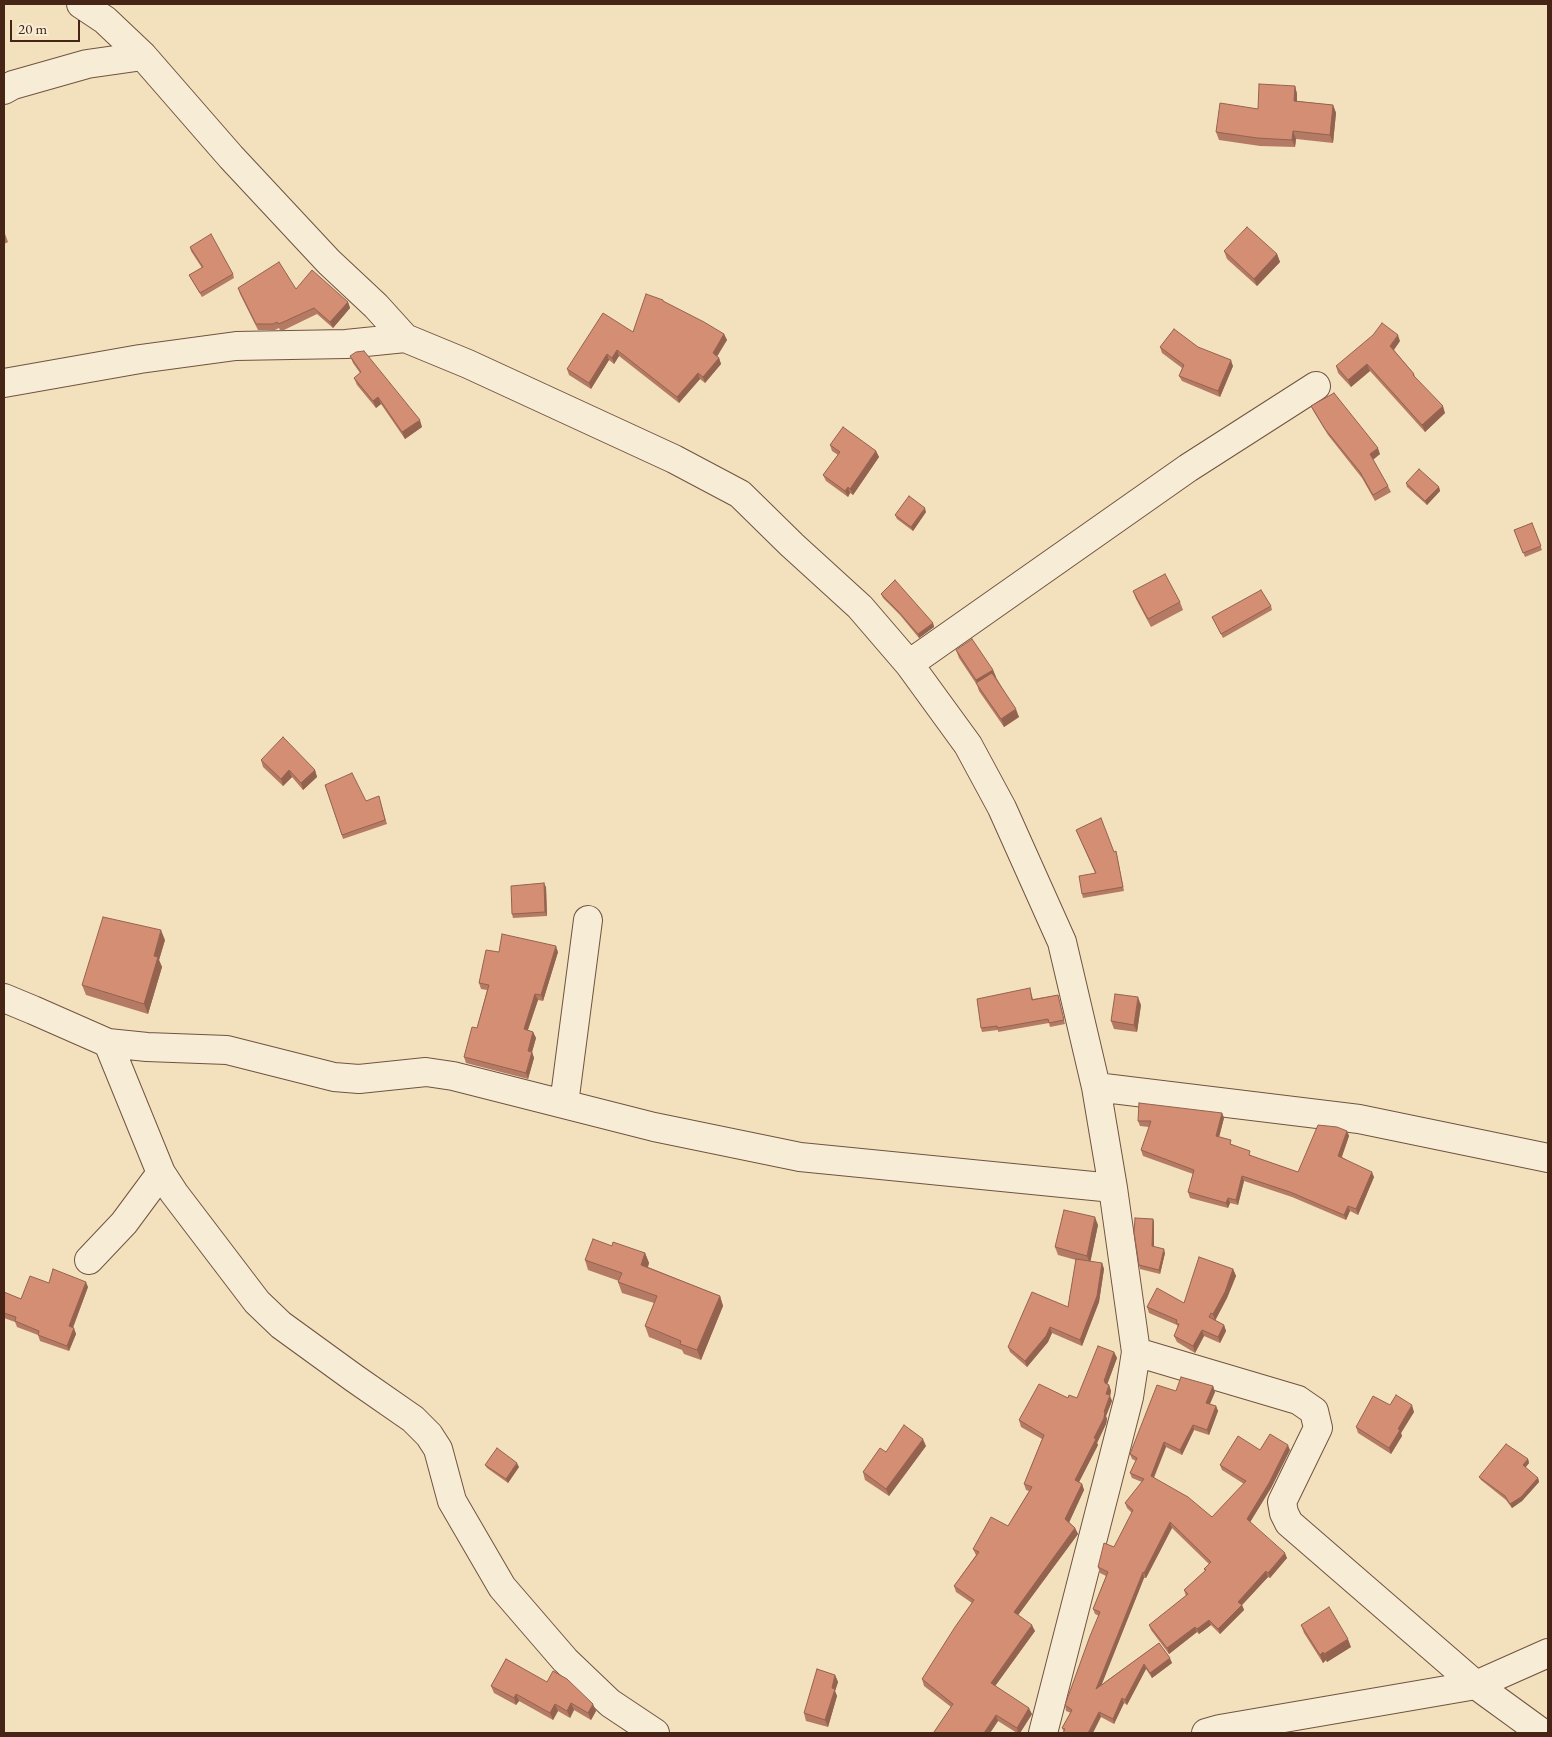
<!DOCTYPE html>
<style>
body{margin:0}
#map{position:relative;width:1552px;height:1737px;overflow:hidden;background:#f3e1be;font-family:"EB Garamond",serif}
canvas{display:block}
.frame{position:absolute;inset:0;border:5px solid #462416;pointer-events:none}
.scale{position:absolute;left:10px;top:20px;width:70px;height:22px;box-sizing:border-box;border:2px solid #462416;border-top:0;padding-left:6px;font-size:15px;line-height:18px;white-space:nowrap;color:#462416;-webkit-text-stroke:4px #f7ecd5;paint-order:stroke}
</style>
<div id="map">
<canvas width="1552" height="1737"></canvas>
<div class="frame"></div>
<div class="scale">20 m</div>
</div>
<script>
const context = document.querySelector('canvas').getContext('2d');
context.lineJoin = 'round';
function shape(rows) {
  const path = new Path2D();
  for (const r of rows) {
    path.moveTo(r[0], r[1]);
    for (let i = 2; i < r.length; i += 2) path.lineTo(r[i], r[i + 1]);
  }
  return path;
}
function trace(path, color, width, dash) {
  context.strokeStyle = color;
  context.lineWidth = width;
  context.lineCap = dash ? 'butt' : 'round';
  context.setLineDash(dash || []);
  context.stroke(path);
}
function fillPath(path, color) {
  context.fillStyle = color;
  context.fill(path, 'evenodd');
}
const minor = shape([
 [81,4,105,20,143,56,231,157,329,262,376,306,405,338,468,364,674,459,740,494,792,545,860,607,909,664,968,745,1002,808,1062,942,1096,1087,1113,1188,1136,1352,1129,1397,1043,1733],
 [4,90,13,85,87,64,143,56],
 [4,383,140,359,236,346,346,344,405,338],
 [909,664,1188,468,1316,386],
 [4,998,33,1010,108,1043,147,1047,227,1050,334,1077,359,1079,426,1072,453,1076,654,1127,800,1157,1113,1188],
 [108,1043,161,1173,174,1193,257,1302,281,1325,354,1378,413,1419,429,1435,438,1449,452,1501,502,1587,565,1660,610,1703,655,1733],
 [1096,1087,1359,1119,1548,1158],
 [564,1104,588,920],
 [89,1260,124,1223,161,1173],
 [1136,1352,1298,1400,1314,1411,1318,1428,1282,1502,1284,1513,1289,1523,1476,1685,1542,1733],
 [1206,1733,1220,1729,1476,1685,1548,1653]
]);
trace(minor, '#715340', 30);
trace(minor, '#f7ecd5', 28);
fillPath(shape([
 [1295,86,1297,94,1297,101,1333,105,1336,113,1333,143,1296,139,1295,147,1260,146,1219,140,1216,132,1258,109],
 [4,231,8,242,4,244],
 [190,247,233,274,234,278,202,297,191,279,189,275,202,268,191,251],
 [1224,251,1277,254,1280,262,1257,286,1227,259],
 [238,288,296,289,348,302,350,308,333,328,317,314,284,330,280,330,279,328,275,330,258,330,240,294],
 [664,302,724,334,727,340,717,357,719,358,721,364,705,383,700,379,679,403,619,356,614,364,609,360,591,389,569,375,567,369,633,332],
 [1400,341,1394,350,1414,374,1416,379,1445,413,1425,432,1370,371,1351,387,1338,373,1336,366],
 [1160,347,1198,347,1233,366,1220,397,1182,381,1179,376,1182,368,1162,353],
 [350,356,422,427,405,439,381,404,376,408,357,385,354,378,360,373,353,363],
 [1311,406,1380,454,1373,460,1388,486,1391,492,1375,501,1362,478,1328,435,1314,412],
 [830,445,876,451,879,457,853,495,850,493,848,497,826,481,823,475,838,455,832,451],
 [1406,483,1439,487,1440,491,1427,505,1407,487],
 [926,512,913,531,897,519,895,515],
 [1532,523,1542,550,1525,557,1514,530],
 [1133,591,1180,602,1183,610,1151,627,1136,599],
 [881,594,933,623,934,627,919,638,900,615,883,598],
 [1271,606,1272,610,1223,638,1212,617],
 [956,650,993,670,996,677,1019,717,1004,727,979,691,977,685,959,658],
 [261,760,315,770,317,777,303,790,292,777,283,786,263,767],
 [325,785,366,801,380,800,387,824,343,839],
 [1076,830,1117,855,1124,891,1083,898,1082,894,1095,873],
 [546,887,547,916,513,918,512,914],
 [165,940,159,960,162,967,148,1014,86,995,82,985],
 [499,952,558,952,543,1001,538,1000,528,1030,533,1032,536,1038,532,1052,534,1058,528,1079,466,1063,464,1057,477,1028,487,990,481,989,479,983],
 [1031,992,1033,999,1058,995,1065,1024,1050,1027,1049,1023,998,1032,998,1030,982,1032,981,1028],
 [1141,1005,1137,1032,1114,1029,1111,1021],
 [1222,1113,1224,1118,1219,1137,1252,1156,1298,1172,1347,1131,1349,1136,1342,1157,1374,1177,1358,1215,1350,1211,1346,1220,1292,1197,1244,1181,1238,1205,1230,1203,1228,1208,1190,1198,1188,1192,1193,1174,1143,1156,1141,1150,1149,1127,1140,1126,1138,1121],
 [1153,1219,1154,1222,1154,1247,1165,1253,1160,1274,1140,1269,1139,1265],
 [1098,1225,1090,1262,1102,1263,1104,1269,1099,1302,1082,1346,1052,1333,1048,1342,1027,1367,1010,1352,1008,1347,1068,1307,1076,1260,1058,1255,1055,1247],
 [612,1246,645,1253,649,1263,648,1267,720,1296,723,1306,701,1360,684,1354,682,1350,649,1337,645,1326,654,1303,622,1293,618,1282,619,1281,588,1270,585,1260],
 [1233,1269,1236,1276,1227,1298,1215,1320,1224,1325,1226,1331,1220,1343,1204,1336,1195,1353,1177,1342,1174,1336,1178,1327,1177,1325,1149,1313,1147,1307,1184,1303],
 [49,1283,88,1287,73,1328,76,1334,69,1351,40,1341,38,1335,17,1327,15,1322,4,1318,4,1292,21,1299],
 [1114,1352,1117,1358,1107,1384,1109,1385,1111,1391,1110,1396,1112,1401,1106,1416,1107,1419,1106,1424,1097,1443,1098,1445,1079,1482,1082,1484,1084,1490,1069,1522,1075,1528,1078,1534,1018,1615,1035,1631,995,1686,1032,1714,1020,1733,1017,1733,998,1721,990,1733,935,1733,934,1732,951,1707,924,1686,922,1679,972,1603,956,1592,954,1586,976,1555,973,1549,1008,1526,1029,1491,1026,1490,1024,1484,1042,1439,1021,1427,1019,1420,1068,1398,1077,1398],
 [1213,1386,1215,1392,1210,1404,1216,1406,1218,1411,1209,1435,1194,1430,1182,1455,1166,1447,1154,1478,1212,1517,1244,1484,1222,1470,1220,1465,1260,1450,1290,1450,1271,1488,1250,1522,1287,1558,1270,1578,1268,1577,1242,1605,1244,1610,1220,1634,1211,1625,1199,1634,1197,1632,1169,1654,1151,1630,1149,1625,1186,1596,1184,1590,1205,1571,1204,1569,1209,1564,1172,1528,1146,1578,1144,1578,1101,1685,1159,1643,1172,1663,1152,1678,1146,1669,1127,1705,1124,1703,1114,1724,1101,1717,1064,1732,1062,1728,1071,1713,1066,1711,1065,1705,1099,1616,1095,1614,1093,1609,1106,1576,1100,1573,1098,1567,1114,1547,1132,1513,1127,1508,1125,1503,1142,1482,1132,1478,1130,1473,1136,1461,1132,1459,1130,1454,1176,1391],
 [1390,1405,1414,1412,1401,1433,1402,1436,1391,1454,1358,1433,1356,1427],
 [926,1446,889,1496,865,1480,863,1472,886,1452],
 [1528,1459,1529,1463,1525,1468,1538,1478,1539,1482,1522,1501,1512,1508,1506,1500,1481,1480,1479,1477],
 [485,1465,519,1467,508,1483,487,1468],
 [1301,1625,1351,1647,1327,1662,1326,1660,1323,1663,1304,1633],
 [506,1659,596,1711,591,1720,574,1710,570,1718,558,1711,553,1720,519,1701,516,1705,494,1693,491,1686],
 [835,1675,838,1682,835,1691,837,1696,828,1727,806,1721,804,1713]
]), '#b57a63');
fillPath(shape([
 [1295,86,1297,94,1297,109,1294,101],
 [1333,105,1336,113,1333,143,1330,135],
 [1293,131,1296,139,1295,147,1292,140],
 [1277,254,1280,262,1257,286,1254,279],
 [348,302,350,308,333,328,330,322],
 [724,334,727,340,715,359,713,353],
 [1398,335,1400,341,1392,352,1390,346],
 [617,350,619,356,614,364,612,358],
 [607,354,609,360,591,389,589,383],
 [719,358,721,364,705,383,703,377],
 [1231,360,1233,366,1220,397,1218,391],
 [1367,364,1370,371,1351,387,1348,380],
 [698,373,700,379,679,403,677,397],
 [378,397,381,404,376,408,373,401],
 [1443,406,1445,413,1425,432,1422,425],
 [420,420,422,427,405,439,402,432],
 [1378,448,1380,454,1372,460,1370,454],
 [876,451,879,457,853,495,850,489],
 [848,487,850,493,848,497,845,491],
 [1439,487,1440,491,1427,505,1425,501],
 [925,508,926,512,913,531,911,527],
 [933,623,934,627,919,638,918,634],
 [993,670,996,677,978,686,976,680],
 [1016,709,1019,717,1004,727,1001,719],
 [289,770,292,777,283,786,281,779],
 [315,770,317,777,303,790,301,783],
 [544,883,546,887,547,916,545,912],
 [161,930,165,940,159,960,162,967,148,1014,144,1004,154,956],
 [556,946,558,952,543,1001,541,995],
 [535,994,538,1000,526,1035,524,1029],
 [1138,997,1141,1005,1137,1032,1134,1025],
 [533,1032,536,1038,532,1052,534,1058,528,1079,526,1073,528,1051],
 [1222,1113,1224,1118,1218,1141,1216,1136],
 [1347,1131,1349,1136,1340,1161,1338,1156],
 [1372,1172,1374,1177,1358,1215,1356,1209],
 [1242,1176,1244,1181,1238,1205,1236,1200],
 [1228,1198,1230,1203,1228,1208,1226,1203],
 [1348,1206,1350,1211,1346,1220,1344,1215],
 [1095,1217,1098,1225,1090,1264,1087,1256],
 [1153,1219,1154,1222,1154,1250,1152,1246],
 [1164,1249,1165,1253,1160,1274,1159,1270],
 [645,1253,649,1263,645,1275,641,1265],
 [1102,1263,1104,1269,1099,1302,1082,1346,1080,1340],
 [1233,1269,1236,1276,1227,1298,1215,1321,1213,1314],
 [86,1282,88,1287,71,1332,69,1326],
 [720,1296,723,1306,701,1360,697,1350],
 [1224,1325,1226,1331,1220,1343,1218,1337],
 [1050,1327,1052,1333,1048,1342,1027,1367,1025,1361],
 [74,1328,76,1334,69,1351,67,1346],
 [1202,1330,1204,1336,1195,1353,1193,1346],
 [1114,1352,1117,1358,1107,1385,1107,1390,1104,1381],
 [1109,1385,1111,1391,1110,1396,1112,1401,1106,1416,1107,1419,1106,1424,1097,1443,1098,1445,1077,1486,1075,1480,1094,1438,1104,1412,1106,1394],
 [1213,1386,1215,1392,1208,1408,1206,1403],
 [1412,1405,1414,1412,1401,1433,1402,1436,1391,1454,1389,1448,1398,1429],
 [1216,1406,1218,1411,1209,1435,1207,1430],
 [1193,1425,1194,1430,1182,1455,1180,1450],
 [923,1439,926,1446,889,1496,886,1489],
 [1164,1442,1166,1447,1152,1481,1151,1476],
 [1288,1445,1290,1450,1271,1488,1249,1524,1247,1519],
 [1528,1459,1529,1463,1524,1469,1523,1465],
 [517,1463,519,1467,508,1483,506,1479],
 [1538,1478,1539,1482,1522,1501,1512,1508,1510,1504],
 [1082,1484,1084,1490,1068,1525,1065,1519],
 [1170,1522,1172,1528,1146,1578,1144,1573],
 [1075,1528,1078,1534,1016,1618,1014,1612],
 [1285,1553,1287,1558,1270,1578,1268,1573],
 [1266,1571,1268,1577,1242,1605,1244,1610,1220,1634,1218,1629,1238,1602],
 [1143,1572,1144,1578,1098,1694,1096,1689],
 [1209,1620,1211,1625,1199,1634,1197,1629],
 [1032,1625,1035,1631,993,1689,991,1683],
 [1195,1627,1197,1632,1169,1654,1167,1648],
 [1348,1639,1351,1647,1327,1662,1324,1654],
 [1323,1652,1326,1660,1323,1663,1320,1655],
 [1170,1658,1172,1663,1152,1678,1150,1673],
 [1144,1664,1146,1669,1127,1705,1125,1700],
 [835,1675,838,1682,835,1691,837,1696,828,1727,825,1720,832,1688],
 [516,1694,519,1701,516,1705,514,1698],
 [1122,1698,1124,1703,1114,1724,1113,1719],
 [571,1703,574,1710,570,1718,567,1711],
 [555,1704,558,1711,553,1720,550,1713],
 [593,1704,596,1711,591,1720,588,1713],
 [1029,1708,1032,1714,1020,1733,1018,1733,1017,1728],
 [1099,1712,1101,1717,1093,1733,1088,1733],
 [996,1715,998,1721,990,1733,984,1733]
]), '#946350');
const building = shape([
 [1259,84,1295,86,1294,101,1333,105,1330,135,1293,131,1292,140,1257,138,1216,132,1220,103,1258,109,1259,84],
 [1247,227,1277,254,1254,279,1224,251,1247,227],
 [211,234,233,274,200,293,189,275,203,267,190,247,211,234],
 [279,262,296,289,312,270,348,302,330,322,314,308,281,323,278,324,277,322,273,324,256,324,238,288,279,262],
 [646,294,663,300,663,301,704,322,724,334,713,353,719,358,703,377,698,373,677,397,617,350,612,358,607,354,589,383,567,369,603,313,633,332,646,294],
 [1382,323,1398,335,1390,346,1414,374,1413,375,1443,406,1422,425,1367,364,1348,380,1336,366,1373,335,1382,323],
 [1174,329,1198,347,1231,360,1218,391,1179,376,1184,365,1160,347,1174,329],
 [364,351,420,420,402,432,378,397,373,401,354,378,361,372,350,356,356,352,364,351],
 [1334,393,1378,448,1370,454,1388,486,1373,495,1360,472,1325,429,1311,406,1334,393],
 [843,427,876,451,850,489,848,487,845,491,823,475,840,452,830,445,843,427],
 [1419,469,1439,487,1425,501,1406,483,1419,469],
 [909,496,925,508,911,527,895,515,909,496],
 [1532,523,1541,546,1523,553,1514,530,1532,523],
 [1165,574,1180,602,1148,619,1133,591,1165,574],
 [895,580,933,623,918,634,898,611,881,594,895,580],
 [1261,590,1271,606,1221,634,1212,617,1261,590],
 [972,639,993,670,976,680,956,650,972,639],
 [992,673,1016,709,1001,719,976,683,992,673],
 [283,737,315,770,301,783,289,770,281,779,261,760,283,737],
 [352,773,366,801,379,796,385,820,342,835,325,785,352,773],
 [1101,818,1114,852,1116,851,1123,887,1082,894,1079,876,1096,873,1076,830,1101,818],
 [544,883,545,912,512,914,511,886,544,883],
 [103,917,161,930,154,956,158,957,144,1004,82,985,103,917],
 [502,934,556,946,541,995,535,994,524,1029,533,1032,528,1051,532,1052,526,1073,464,1057,472,1027,477,1028,489,985,479,983,486,950,499,952,502,934],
 [1030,988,1032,1000,1058,995,1064,1020,1049,1023,1048,1019,997,1028,997,1026,981,1028,977,999,1030,988],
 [1115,994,1138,997,1134,1025,1111,1021,1115,994],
 [1139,1103,1222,1113,1216,1136,1231,1140,1230,1144,1250,1151,1249,1155,1298,1172,1318,1125,1337,1127,1347,1131,1338,1156,1372,1172,1356,1209,1348,1206,1344,1215,1290,1192,1242,1176,1236,1200,1228,1198,1226,1203,1188,1192,1194,1170,1141,1150,1151,1121,1138,1121,1139,1103],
 [1064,1210,1095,1217,1087,1256,1055,1247,1064,1210],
 [1135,1218,1153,1219,1152,1246,1164,1249,1159,1270,1139,1265,1134,1232,1135,1218],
 [593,1239,612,1246,613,1242,645,1253,641,1265,720,1296,697,1350,680,1344,681,1341,645,1326,657,1296,618,1282,622,1273,585,1260,593,1239],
 [1199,1257,1233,1269,1225,1292,1213,1314,1211,1313,1209,1317,1224,1325,1218,1337,1202,1330,1193,1346,1174,1336,1179,1324,1176,1323,1177,1320,1147,1307,1157,1288,1184,1303,1199,1257],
 [1076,1259,1102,1263,1097,1296,1080,1340,1050,1327,1046,1336,1025,1361,1008,1347,1032,1292,1068,1307,1076,1259],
 [53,1269,86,1282,69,1326,74,1328,67,1346,38,1335,39,1331,15,1321,16,1317,4,1313,4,1292,21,1299,30,1276,49,1283,53,1269],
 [1098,1346,1114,1352,1104,1381,1105,1382,1105,1383,1109,1385,1106,1394,1110,1395,1104,1412,1105,1412,1104,1418,1094,1438,1096,1439,1075,1480,1082,1484,1065,1519,1075,1528,1014,1612,1032,1625,991,1683,1029,1708,1017,1728,996,1715,984,1733,937,1733,934,1732,953,1704,922,1679,955,1627,974,1600,954,1586,979,1552,973,1549,991,1517,1008,1526,1032,1487,1024,1484,1044,1435,1019,1420,1039,1384,1068,1398,1069,1395,1077,1398,1098,1346],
 [1181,1377,1213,1386,1206,1403,1216,1406,1207,1430,1193,1425,1180,1450,1164,1442,1151,1476,1188,1497,1212,1517,1246,1481,1220,1465,1238,1436,1260,1450,1270,1434,1288,1445,1269,1483,1247,1519,1285,1553,1268,1573,1266,1571,1238,1602,1242,1605,1218,1629,1209,1620,1197,1629,1195,1627,1167,1648,1149,1625,1188,1594,1184,1590,1206,1570,1204,1569,1211,1562,1170,1522,1144,1573,1143,1572,1096,1689,1159,1643,1170,1658,1150,1673,1144,1664,1125,1700,1122,1698,1113,1719,1099,1712,1088,1733,1063,1733,1065,1729,1062,1728,1072,1710,1065,1705,1090,1636,1100,1612,1093,1609,1108,1572,1098,1567,1104,1543,1114,1547,1133,1510,1125,1503,1144,1479,1130,1473,1137,1458,1130,1454,1157,1385,1176,1391,1181,1377],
 [1396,1395,1412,1405,1398,1429,1400,1430,1389,1448,1356,1427,1373,1396,1390,1405,1396,1395],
 [904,1425,923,1439,886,1489,863,1472,880,1448,886,1452,904,1425],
 [1506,1444,1528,1459,1523,1465,1538,1478,1521,1497,1510,1504,1505,1496,1479,1477,1506,1444],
 [497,1448,517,1463,506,1479,485,1465,497,1448],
 [1329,1607,1348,1639,1324,1654,1323,1652,1320,1655,1301,1625,1329,1607],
 [506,1659,547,1682,553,1671,567,1679,593,1704,588,1713,571,1703,567,1711,555,1704,550,1713,516,1694,514,1698,491,1686,506,1659],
 [817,1669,835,1675,832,1688,835,1689,825,1720,804,1713,817,1669]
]);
fillPath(building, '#d38e73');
trace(building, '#946350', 1);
</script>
